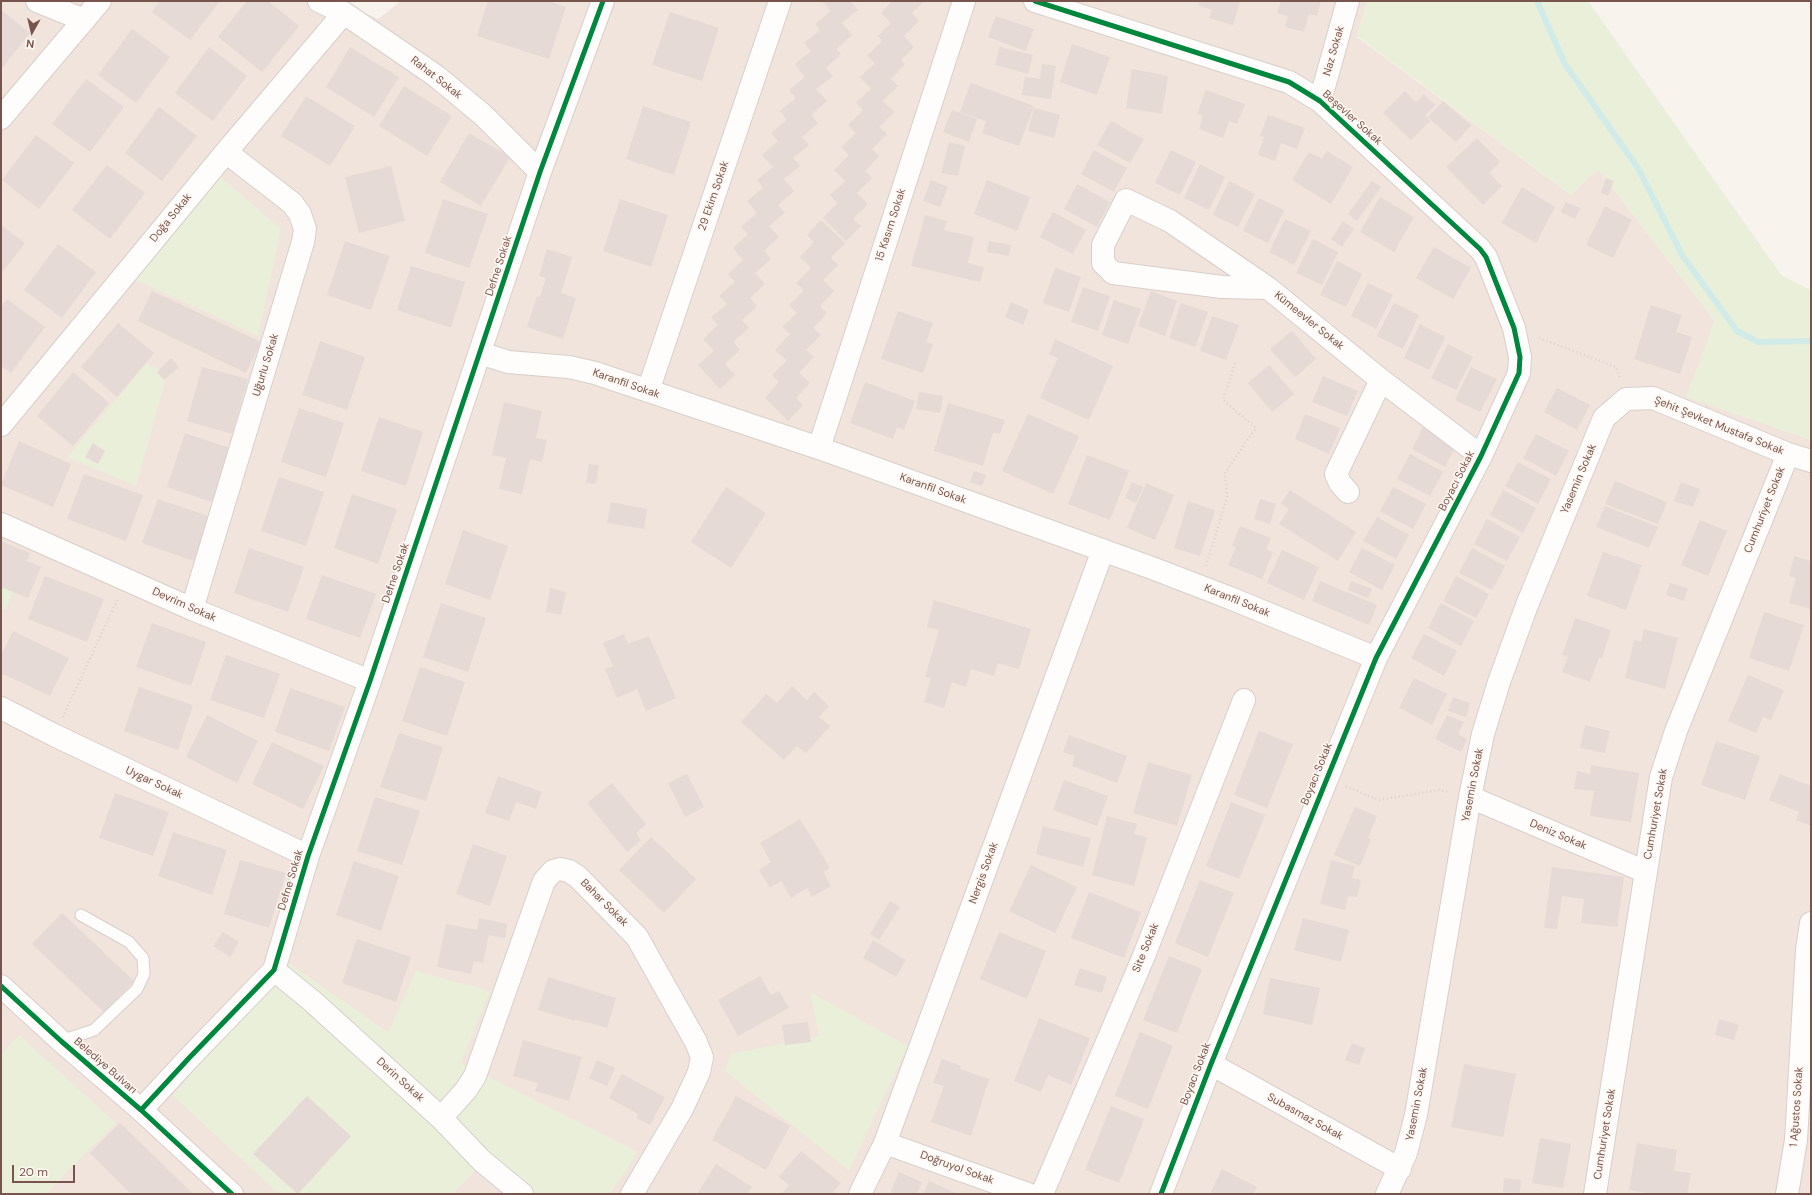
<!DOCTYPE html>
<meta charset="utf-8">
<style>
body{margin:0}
#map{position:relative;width:1812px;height:1195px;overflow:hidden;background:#f9f3ee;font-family:"DM Sans",sans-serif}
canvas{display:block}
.frame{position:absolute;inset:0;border:2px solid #78554c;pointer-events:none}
.north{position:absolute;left:12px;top:12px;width:40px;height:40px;-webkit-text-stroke:3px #fff7f1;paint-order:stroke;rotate:188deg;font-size:11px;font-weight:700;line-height:16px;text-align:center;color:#78554c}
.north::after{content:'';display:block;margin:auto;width:14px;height:18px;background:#78554c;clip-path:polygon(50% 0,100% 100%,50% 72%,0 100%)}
.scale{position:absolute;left:12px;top:1165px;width:63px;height:18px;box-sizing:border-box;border:2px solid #78554c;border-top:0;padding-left:5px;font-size:12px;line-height:14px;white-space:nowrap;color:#78554c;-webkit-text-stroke:3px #fff7f1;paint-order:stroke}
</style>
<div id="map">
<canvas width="1812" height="1195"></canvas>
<div class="frame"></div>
<div class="north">N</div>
<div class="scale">20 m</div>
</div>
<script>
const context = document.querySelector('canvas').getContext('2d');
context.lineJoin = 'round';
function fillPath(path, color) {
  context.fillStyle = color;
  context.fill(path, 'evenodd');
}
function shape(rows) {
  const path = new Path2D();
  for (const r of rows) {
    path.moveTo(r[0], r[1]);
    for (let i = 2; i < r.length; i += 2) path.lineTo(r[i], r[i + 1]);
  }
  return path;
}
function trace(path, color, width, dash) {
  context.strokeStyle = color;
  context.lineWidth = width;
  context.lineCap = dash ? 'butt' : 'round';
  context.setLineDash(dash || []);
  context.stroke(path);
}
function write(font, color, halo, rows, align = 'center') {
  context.font = font + ' "DM Sans",sans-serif';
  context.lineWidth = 3;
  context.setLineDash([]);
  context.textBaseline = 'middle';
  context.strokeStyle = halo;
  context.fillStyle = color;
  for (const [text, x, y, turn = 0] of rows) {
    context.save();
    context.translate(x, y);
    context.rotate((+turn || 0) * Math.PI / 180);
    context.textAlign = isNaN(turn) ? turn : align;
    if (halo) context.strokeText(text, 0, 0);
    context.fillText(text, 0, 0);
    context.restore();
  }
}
fillPath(shape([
 [1,1,341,1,378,19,401,1,1367,1,1357,37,1571,195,1598,169,1715,321,1687,397,1811,440,1811,1194,1,1194]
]), '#f1e4dc');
fillPath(shape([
 [1367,1,1588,1,1782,276,1811,290,1811,440,1686,397,1715,321,1598,169,1571,195,1357,36],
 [221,177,281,229,258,336,123,274,202,178],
 [146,364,168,372,136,486,67,457],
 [1,553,24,563,6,610,1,607],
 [283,959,388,1032,416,971,490,991,461,1063,638,1152,610,1194,529,1194,475,1171,452,1194,279,1194,173,1096],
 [810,992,908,1046,849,1171,725,1071,731,1054,819,1036],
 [19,1035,116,1123,46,1194,1,1194,1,1055]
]), '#e9efd9');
trace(shape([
 [1537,1,1565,64,1638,168,1682,255,1737,331,1758,342,1811,341]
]), '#d0ebe8', 6);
fillPath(shape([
 [160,1,220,1,190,40,152,12],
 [247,1,268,1,299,26,262,72,218,37],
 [488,1,549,1,566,7,549,59,477,36],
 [822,1,852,1,851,2,858,10,842,23,852,35,836,49,841,54,826,68,833,76,816,89,827,101,811,115,818,123,802,137,809,145,793,158,800,166,784,179,794,191,778,205,785,213,769,226,779,237,764,251,771,259,755,273,765,284,750,298,757,306,742,320,749,328,733,342,740,350,725,364,735,375,720,389,698,365,714,351,703,339,718,325,711,317,727,304,719,296,735,282,728,274,743,260,733,248,748,234,741,227,757,213,747,201,763,188,757,180,773,167,762,155,778,141,771,133,787,120,780,111,796,98,789,90,805,77,795,64,811,51,804,43,820,30,815,24,831,11],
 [892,1,924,1,912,13,919,21,904,36,914,47,901,60,905,64,891,79,898,86,883,101,894,112,879,127,887,134,872,149,879,156,865,171,872,178,857,193,868,204,853,219,861,226,846,241,823,218,837,203,830,195,845,181,834,170,849,155,841,147,856,133,848,125,863,110,856,103,871,89,860,77,875,63,867,56,882,41,878,36,891,23,881,13],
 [1200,1,1240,2,1233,25,1209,18,1212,10,1198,5],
 [1281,1,1321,1,1317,16,1309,14,1304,32,1285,27,1288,16,1277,13],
 [1,10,30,33,1,69],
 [670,12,719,28,702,81,652,65],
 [996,16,1034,29,1026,51,988,37],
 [132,29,170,57,136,103,98,75],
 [1072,44,1110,57,1097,95,1060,82],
 [209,47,247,76,213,121,175,93],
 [350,47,399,77,374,117,326,87],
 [1000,47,1033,55,1028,74,995,65],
 [1042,64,1056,66,1051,99,1022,95,1025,77,1040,79],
 [1132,69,1168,76,1162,114,1126,108],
 [86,79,124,107,90,152,52,124],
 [971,83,1034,106,1019,146,982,133,986,121,960,112],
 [404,86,452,116,427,156,379,126],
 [1206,90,1245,104,1237,124,1229,121,1223,138,1199,129,1203,116,1197,114],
 [1405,91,1416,102,1424,94,1435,105,1425,115,1430,121,1411,140,1383,113],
 [306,96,355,126,330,166,281,136],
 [1443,101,1471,125,1456,142,1428,117],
 [643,106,691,122,674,175,626,159],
 [159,107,197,136,162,181,125,153],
 [1034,108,1060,115,1054,138,1028,131],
 [952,110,977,119,969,142,943,132],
 [1268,115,1305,128,1297,149,1281,143,1275,161,1258,155,1264,137,1260,136],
 [1111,121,1144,139,1130,163,1097,145],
 [469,133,510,157,481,206,440,182],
 [36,135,74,163,39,209,2,180],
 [1477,138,1500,162,1489,173,1502,186,1483,205,1446,167],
 [949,142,965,146,958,176,941,173],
 [1094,150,1127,168,1114,192,1081,174],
 [1171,150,1196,162,1180,195,1155,183],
 [1327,151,1353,167,1331,204,1292,180,1309,152,1322,159],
 [1200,164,1225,177,1209,210,1184,198],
 [107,165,145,193,110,239,72,210],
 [391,166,405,221,359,233,345,177],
 [1606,178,1614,181,1608,196,1601,193],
 [931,180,948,187,940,207,923,201],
 [987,180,1030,197,1017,231,974,214],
 [1229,181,1255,194,1238,227,1213,215],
 [1372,181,1381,187,1357,221,1348,214],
 [1077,184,1110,202,1097,227,1064,209],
 [1522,187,1555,207,1536,243,1502,223],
 [1380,197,1414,217,1394,252,1360,232],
 [1259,198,1284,210,1268,243,1243,231],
 [443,199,488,214,469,268,425,253],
 [620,199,668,215,651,267,603,251],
 [1566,202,1580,208,1575,219,1561,212],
 [1605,206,1632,220,1613,258,1586,245],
 [1053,212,1086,230,1073,254,1040,237],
 [925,215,947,221,944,230,974,237,968,263,984,267,980,282,911,266],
 [1285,219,1311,231,1294,265,1269,252],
 [821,220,845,243,831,258,838,265,823,280,834,291,820,306,827,313,813,328,821,335,806,350,814,357,799,373,810,383,796,398,803,405,788,421,765,398,779,382,772,375,787,361,775,350,790,334,782,327,797,313,789,305,804,290,796,283,811,268,800,257,814,242,807,235],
 [1343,221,1354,229,1342,247,1331,239],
 [1,225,25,243,1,274],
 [1313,239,1338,252,1322,285,1296,273],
 [345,241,390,256,371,310,327,295],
 [989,241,1011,245,1009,256,987,252],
 [58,244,96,272,62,318,24,290],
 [1434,247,1471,268,1453,299,1416,278],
 [547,249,572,257,561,293,576,298,563,339,527,327,537,296,540,297,546,278,539,276],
 [1337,261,1362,274,1346,307,1320,295],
 [411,266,465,282,451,328,397,310],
 [1055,268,1081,277,1069,312,1043,303],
 [1368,283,1393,295,1376,329,1351,316],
 [1083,287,1110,296,1098,331,1071,322],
 [152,291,261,342,246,373,138,321],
 [1151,291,1177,301,1165,336,1138,326],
 [7,299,45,327,11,373,1,366,1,307],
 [1114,300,1141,309,1128,344,1102,335],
 [1011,302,1029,310,1023,325,1005,317],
 [1181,303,1208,312,1195,347,1169,338],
 [1394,303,1419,315,1403,349,1377,336],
 [1651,305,1682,315,1676,332,1692,337,1680,374,1634,359],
 [898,311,933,323,926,342,933,344,923,373,881,359],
 [1212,316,1239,325,1226,360,1200,351],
 [118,323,154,353,117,397,81,367],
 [1420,324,1445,337,1429,370,1404,358],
 [1292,331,1316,359,1295,377,1270,349],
 [1055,339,1113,366,1089,420,1040,398,1058,358,1049,354],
 [320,341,365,357,347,410,302,395],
 [1448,344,1473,357,1456,390,1431,378],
 [171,358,179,367,164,380,157,372],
 [1269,365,1294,394,1272,412,1248,383],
 [202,367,248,379,232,434,187,421],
 [1471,367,1497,379,1480,412,1455,400],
 [73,372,109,403,73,446,37,416],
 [1323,376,1358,391,1347,416,1312,402],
 [865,382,915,401,904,430,897,427,893,439,850,423],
 [1557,388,1590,405,1577,430,1544,412],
 [919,392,943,396,940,413,916,409],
 [504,402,542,411,536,438,547,440,542,462,530,459,522,494,499,489,506,458,492,455],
 [948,403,1005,420,1000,434,993,432,983,466,934,451],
 [299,408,344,423,326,477,281,462],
 [1028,414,1079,436,1053,494,1002,471],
 [1305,414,1340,428,1329,454,1295,439],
 [379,417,423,432,406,486,361,471],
 [1425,424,1458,442,1445,467,1412,449],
 [185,433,230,448,212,502,167,487],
 [1536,434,1569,451,1556,476,1523,458],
 [19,441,71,464,53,507,1,485],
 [93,443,105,451,98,464,85,457],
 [1410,454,1443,472,1430,496,1397,479],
 [1087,455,1129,471,1110,520,1068,504],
 [1518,462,1551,479,1538,504,1505,486],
 [589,464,599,465,596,484,586,483],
 [974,471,986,475,982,486,970,482],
 [84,474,143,495,126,541,67,519],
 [279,477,324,492,306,546,261,531],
 [1615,481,1667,502,1658,524,1605,504],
 [1132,482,1143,487,1136,503,1125,498],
 [1681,482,1700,489,1693,507,1674,501],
 [1146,483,1174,495,1155,540,1127,528],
 [726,487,766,513,731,568,691,542],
 [1393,487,1426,504,1413,529,1380,511],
 [1290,490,1356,532,1338,561,1279,524,1289,509,1281,503],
 [1503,490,1536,508,1523,533,1490,515],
 [352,494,397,509,378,564,334,548],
 [158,499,211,517,196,562,142,543],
 [1260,499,1276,504,1270,524,1254,519],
 [1188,501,1215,510,1200,556,1174,548],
 [611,502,647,509,644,529,607,523],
 [1605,506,1658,527,1649,548,1596,527],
 [1377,517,1409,535,1396,559,1363,541],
 [1487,519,1520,537,1507,561,1474,544],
 [1700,520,1727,531,1708,576,1681,565],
 [1240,526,1271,538,1266,549,1273,552,1262,579,1228,565,1236,547,1232,546],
 [463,530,508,546,490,600,445,584],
 [1,541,30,553,27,561,41,567,28,598,1,587],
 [249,548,304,567,288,612,234,593],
 [1362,548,1395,565,1382,590,1349,572],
 [1472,548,1505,566,1492,590,1459,573],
 [1282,550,1319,567,1304,600,1267,583],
 [1603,552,1642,565,1626,610,1587,596],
 [1794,556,1811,561,1811,609,1789,603,1796,578,1789,576],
 [322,575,376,594,360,638,306,619],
 [45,576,104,599,87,642,28,619],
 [1456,576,1489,594,1476,618,1443,601],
 [1320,581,1377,605,1369,625,1312,601],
 [1351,581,1372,589,1368,598,1348,590],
 [1670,583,1688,588,1684,601,1666,595],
 [550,588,566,592,561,615,546,612],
 [934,600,1031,629,1019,669,998,663,994,676,971,669,966,687,952,682,944,708,924,702,931,678,925,677,939,630,927,627],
 [441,603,486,618,468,672,423,657],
 [1441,603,1474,621,1461,646,1428,628],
 [1764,612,1804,625,1789,671,1749,658],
 [1575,618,1611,630,1602,658,1599,658,1590,682,1562,672,1568,657,1562,655],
 [152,623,206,642,191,686,136,667],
 [1644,629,1678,638,1665,689,1625,678,1634,640,1641,642],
 [13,631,69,658,50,696,1,673,1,655],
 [624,634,628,644,649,636,676,698,646,711,637,689,617,698,605,669,613,666,603,643],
 [1424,634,1457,651,1444,676,1411,658],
 [226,655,280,674,264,718,210,700],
 [420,667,465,682,447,736,402,721],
 [1748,675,1784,690,1771,720,1763,717,1756,733,1728,721],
 [1414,678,1447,694,1432,725,1399,708],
 [792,686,807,700,814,692,829,706,819,717,830,726,806,753,797,746,784,760,741,722,766,694,777,703],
 [139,687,193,705,178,750,124,731],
 [290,688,345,707,329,751,275,732],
 [1453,697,1470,703,1466,717,1448,711],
 [207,715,258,741,237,783,186,757],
 [1447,715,1464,722,1458,734,1467,739,1461,752,1435,739],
 [1585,725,1610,731,1605,753,1580,748],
 [1259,731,1293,744,1267,808,1234,795],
 [399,733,443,747,426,801,380,787],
 [1069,735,1127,756,1117,783,1072,766,1075,756,1063,752],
 [1716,741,1760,756,1745,800,1701,785],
 [272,742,324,766,303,809,252,784],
 [1148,762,1192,775,1177,826,1133,813],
 [1591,765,1639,773,1631,822,1590,816,1594,791,1574,789,1577,771,1590,774],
 [687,774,704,807,685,817,668,783],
 [1780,774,1811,786,1811,826,1796,820,1799,812,1769,800],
 [498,776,542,792,536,809,516,802,509,821,485,813],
 [1064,780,1108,796,1097,826,1053,810],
 [612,783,646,824,636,833,641,840,627,852,587,803],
 [115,793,169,812,153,856,99,838],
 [375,797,420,811,402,865,357,851],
 [1231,802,1265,815,1239,879,1206,866],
 [1355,807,1377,816,1368,838,1371,839,1360,866,1334,855],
 [1107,816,1137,824,1134,834,1147,837,1134,886,1092,875],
 [800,819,830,868,823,872,831,886,812,897,807,888,791,898,781,881,770,888,759,870,771,862,760,843],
 [1043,826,1091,838,1083,867,1036,854],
 [173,832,227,850,212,895,158,876],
 [651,837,696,879,664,913,619,870],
 [473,844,507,856,490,906,456,894],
 [240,860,286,873,269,928,224,914],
 [1331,860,1355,866,1352,878,1361,880,1357,897,1348,896,1345,910,1320,904],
 [354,861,399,876,381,931,336,915],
 [1031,865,1077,887,1055,933,1009,911],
 [1552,867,1624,877,1617,927,1581,923,1584,899,1562,896,1557,929,1544,928],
 [1200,880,1234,893,1208,957,1175,943],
 [1089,892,1141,912,1124,958,1071,938],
 [890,901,900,907,879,940,870,934],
 [62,913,134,981,104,1012,32,944],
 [479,918,507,924,505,938,489,935,483,963,474,961,471,974,437,967,446,924,477,930],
 [1303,918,1349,930,1341,962,1294,950],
 [223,932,239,942,230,957,213,946],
 [999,932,1046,951,1027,999,980,979],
 [357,939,411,957,396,1002,342,983],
 [873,940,906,960,896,977,863,958],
 [1169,956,1202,969,1177,1033,1143,1020],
 [1080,968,1107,977,1102,993,1074,985],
 [760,976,771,995,779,991,789,1008,738,1036,718,1000],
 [548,977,616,998,607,1028,575,1019,575,1021,538,1010],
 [1270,978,1320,988,1312,1025,1263,1014],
 [1039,1018,1090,1038,1071,1085,1048,1075,1041,1092,1014,1081],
 [1719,1019,1739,1025,1734,1040,1715,1035],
 [808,1022,811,1042,785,1045,782,1025],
 [1140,1032,1173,1046,1148,1109,1115,1096],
 [523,1040,582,1057,569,1101,535,1091,538,1083,513,1076],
 [1352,1043,1365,1048,1359,1065,1345,1060],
 [942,1059,961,1066,960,1069,989,1079,971,1136,931,1122,944,1086,933,1083],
 [597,1060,615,1068,607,1086,589,1078],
 [1464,1064,1516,1074,1503,1137,1451,1127],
 [622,1074,665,1097,650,1125,636,1118,638,1114,609,1098],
 [307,1096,351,1136,298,1194,253,1154],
 [736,1096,790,1126,766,1170,712,1140],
 [1111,1106,1144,1119,1119,1183,1085,1170],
 [120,1123,193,1194,131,1194,90,1153],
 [1540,1138,1571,1144,1563,1188,1532,1183],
 [1637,1143,1677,1150,1674,1171,1691,1173,1687,1194,1654,1194,1629,1190],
 [801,1151,841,1183,832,1194,782,1194,789,1185,779,1177],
 [716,1164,752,1187,747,1194,697,1194],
 [1222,1169,1257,1187,1253,1194,1210,1194],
 [899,1172,922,1182,917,1194,890,1194],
 [1504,1178,1521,1180,1520,1193,1503,1192],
 [929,1181,958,1194,923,1194]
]), '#e5dad5');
const service = shape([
 [61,1041,94,1030,137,989,144,974,143,958,129,942,81,915]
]);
const minor = shape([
 [37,1,84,20],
 [319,1,344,13,436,76,483,115,540,172],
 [1035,1,1289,82,1320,101,1480,249,1486,257,1514,328,1520,357,1519,373,1481,456,1376,658,1211,1064,1161,1194],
 [1320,101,1348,1],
 [1268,288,1222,287,1113,273,1103,263,1103,245,1126,200,1170,221,1268,288,1381,380,1481,456],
 [480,353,508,362,569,367,595,373,819,448,1152,568,1230,598,1376,658],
 [648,391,780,1],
 [1,425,226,152,344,13],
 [819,448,964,1],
 [1348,492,1340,483,1336,474,1381,380],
 [1,524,192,609,370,681],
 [192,609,303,242,305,229,300,214,292,203,226,152],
 [1,708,54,735,308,856],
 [1470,797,1646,872],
 [274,970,311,1000,441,1118,482,1161,522,1194],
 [1211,1064,1400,1169],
 [141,1110,190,1057,274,970,308,856,370,681,540,172,603,1],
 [441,1118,466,1090,475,1076,544,881,553,871,560,869,569,871,578,877,637,937,696,1042,702,1057,699,1072,682,1109,632,1194],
 [885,1143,1028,1194],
 [860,1194,885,1143,1103,550],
 [1042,1194,1143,958,1244,700],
 [1387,1194,1406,1153,1416,1115,1470,797,1483,734,1499,682,1527,605,1604,418,1626,399,1653,398,1788,454,1811,461],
 [1595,1194,1661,777,1676,731,1788,454],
 [1787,1194,1796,1140,1807,950,1811,923]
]);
const tertiary = shape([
 [1,118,100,1]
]);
const secondary = shape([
 [1,986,61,1041,141,1110,232,1194]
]);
trace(service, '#d8cfca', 13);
trace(minor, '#d8cfca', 24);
trace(tertiary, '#d8cfca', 24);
trace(secondary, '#d9ceca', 24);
trace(shape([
 [1539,338,1616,367,1620,379],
 [1206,566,1227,498,1225,473,1256,428,1223,400,1236,361],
 [63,717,118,598],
 [1346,786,1378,800,1439,790,1450,792]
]), '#dbd1cf', 2.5, [1, 3]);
trace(service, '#fefdfc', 11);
trace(minor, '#fefdfc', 22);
trace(tertiary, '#fefdfc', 22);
trace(secondary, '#fefdfc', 22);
trace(shape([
 [1035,1,1289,82,1320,101,1480,249,1486,257,1514,328,1520,357,1519,373,1481,456,1376,658,1211,1064,1161,1194],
 [1,986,61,1041,141,1110,232,1194],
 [141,1110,190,1057,274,970,308,856,370,681,540,172,603,1]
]), '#00873e', 5);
write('11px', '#78554c', '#fff7f1', [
 ["Naz Sokak",1334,51,-74],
 ["Rahat Sokak",436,78,38],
 ["Beşevler Sokak",1352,118,42],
 ["29 Ekim Sokak",714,196,-71],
 ["Doğa Sokak",171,218,-51],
 ["15 Kasım Sokak",891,225,-72],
 ["Defne Sokak",499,266,-72],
 ["Kümeevler Sokak",1309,321,39],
 ["Uğurlu Sokak",266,365,-73],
 ["Karanfil Sokak",626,384,19],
 ["Şehit Şevket Mustafa Sokak",1719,426,22],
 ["Yasemin Sokak",1579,479,-67],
 ["Boyacı Sokak",1457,481,-63],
 ["Karanfil Sokak",933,489,20],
 ["Cumhuriyet Sokak",1765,510,-68],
 ["Defne Sokak",396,573,-71],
 ["Karanfil Sokak",1237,601,22],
 ["Devrim Sokak",184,605,24],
 ["Boyacı Sokak",1317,774,-68],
 ["Uygar Sokak",154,783,25],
 ["Yasemin Sokak",1473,785,-79],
 ["Cumhuriyet Sokak",1656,814,-80],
 ["Deniz Sokak",1558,835,23],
 ["Nergis Sokak",984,873,-70],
 ["Defne Sokak",291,880,-73],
 ["Bahar Sokak",604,903,45],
 ["Site Sokak",1146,948,-68],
 ["Belediye Bulvarı",105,1066,41],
 ["Boyacı Sokak",1196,1074,-69],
 ["Derin Sokak",400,1080,42],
 ["Yasemin Sokak",1417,1104,-79],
 ["1 Ağustos Sokak",1797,1107,-86],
 ["Subasmaz Sokak",1305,1117,29],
 ["Cumhuriyet Sokak",1605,1134,-81],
 ["Doğruyol Sokak",957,1168,20]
]);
</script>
